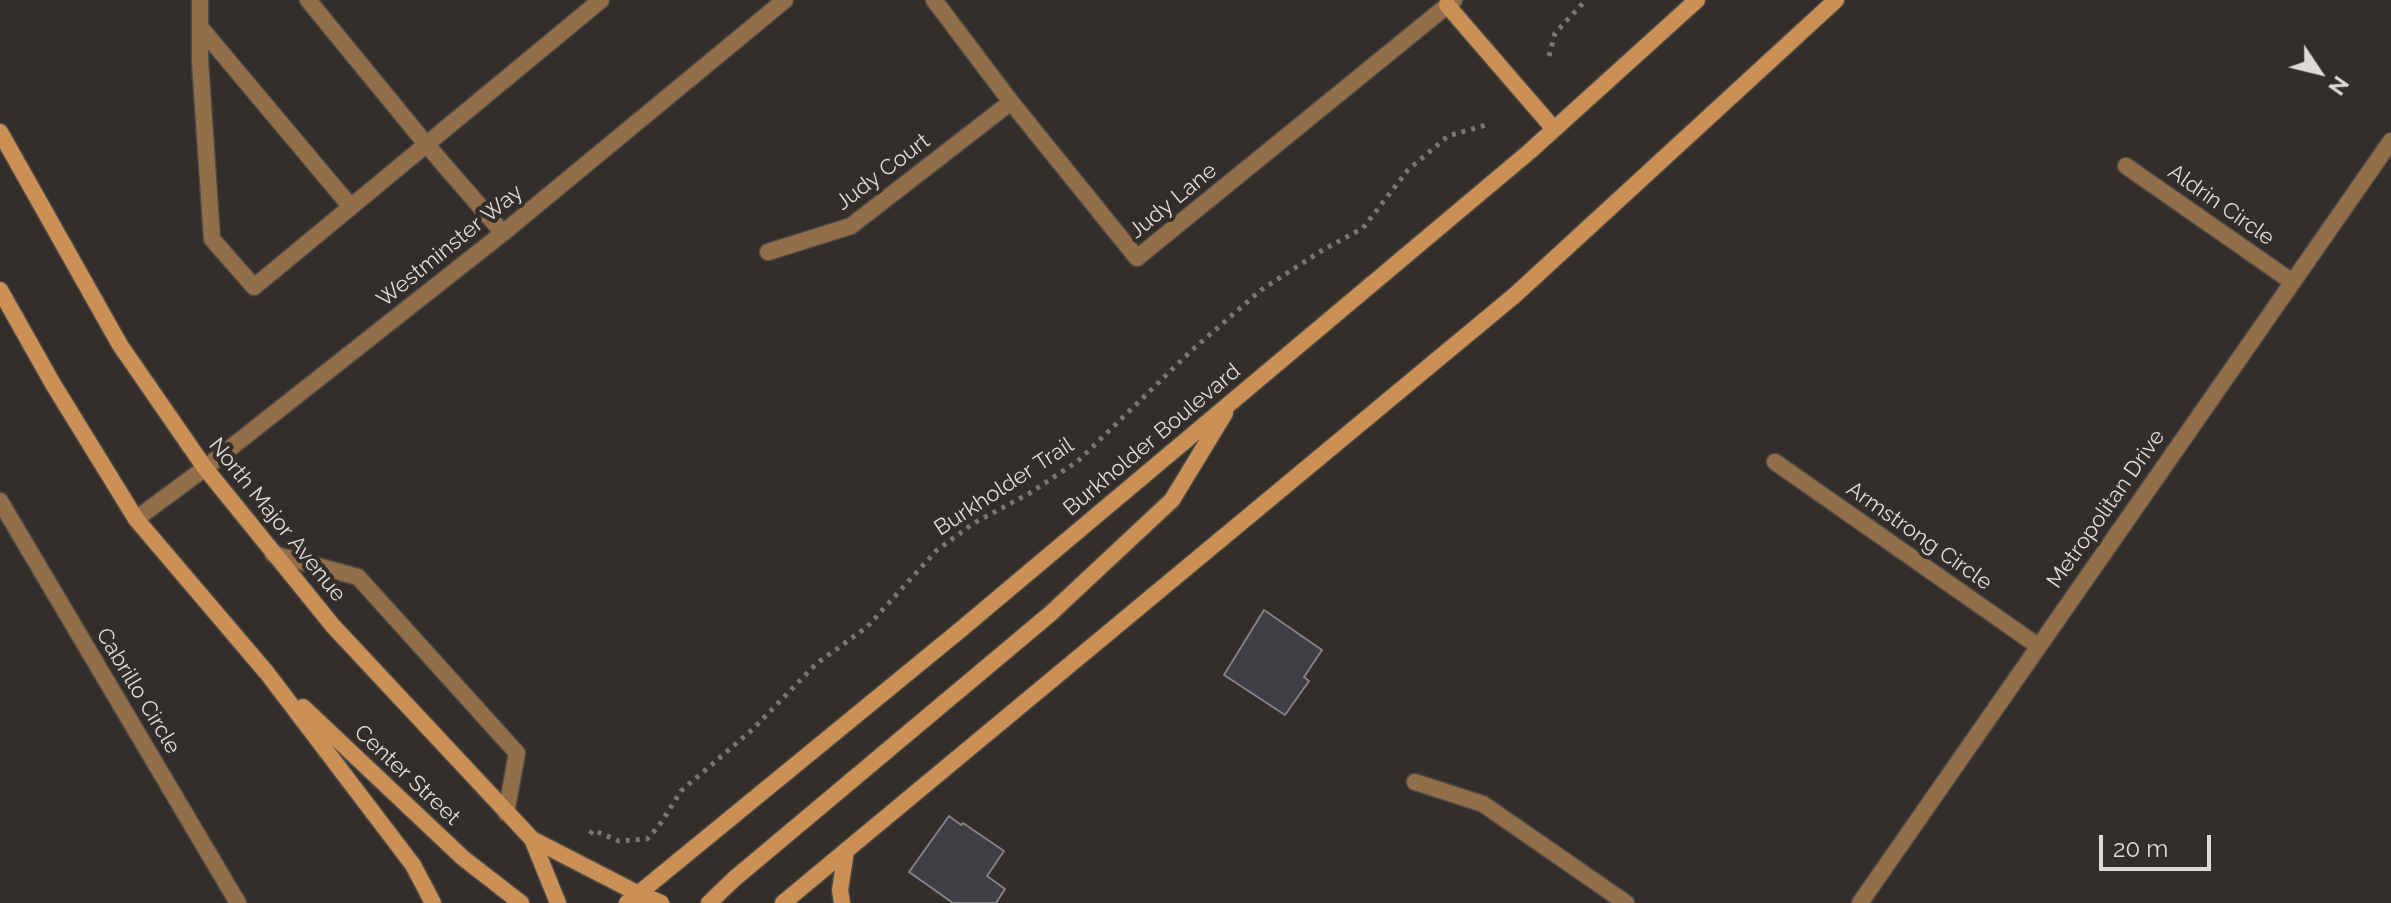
<!DOCTYPE html>
<style>
body{margin:0}
#map{position:relative;width:2391px;height:903px;overflow:hidden;background:#332e29;font-family:Raleway,sans-serif}
canvas{display:block}
.north{position:absolute;left:2279px;top:32px;width:80px;height:80px;-webkit-text-stroke:6px #332e29;paint-order:stroke;rotate:125deg;font-size:22px;font-weight:700;line-height:32px;text-align:center;color:#dddad7}
.north::after{content:'';display:block;margin:auto;width:28px;height:36px;background:#dddad7;clip-path:polygon(50% 0,100% 100%,50% 72%,0 100%)}
.scale{position:absolute;left:2099px;top:835px;width:112px;height:36px;box-sizing:border-box;border:4px solid #dddad7;border-top:0;padding-left:10px;font-size:24px;line-height:28px;white-space:nowrap;color:#dddad7;-webkit-text-stroke:6px #332e29;paint-order:stroke}
</style>
<div id="map">
<canvas width="2391" height="903"></canvas>
<div class="north">N</div>
<div class="scale">20 m</div>
</div>
<script>
const context = document.querySelector('canvas').getContext('2d');
context.lineJoin = 'round';
function fillPath(path, color) {
  context.fillStyle = color;
  context.fill(path, 'evenodd');
}
function shape(rows) {
  const path = new Path2D();
  for (const r of rows) {
    path.moveTo(r[0], r[1]);
    for (let i = 2; i < r.length; i += 2) path.lineTo(r[i], r[i + 1]);
  }
  return path;
}
function trace(path, color, width, dash) {
  context.strokeStyle = color;
  context.lineWidth = width;
  context.lineCap = dash ? 'butt' : 'round';
  context.setLineDash(dash || []);
  context.stroke(path);
}
function write(font, color, halo, rows, align = 'center') {
  context.font = font + ' Raleway,sans-serif';
  context.lineWidth = 8;
  context.setLineDash([]);
  context.textBaseline = 'middle';
  context.strokeStyle = halo;
  context.fillStyle = color;
  for (const [text, x, y, turn = 0] of rows) {
    context.save();
    context.translate(x, y);
    context.rotate((+turn || 0) * Math.PI / 180);
    context.textAlign = isNaN(turn) ? turn : align;
    if (halo) context.strokeText(text, 0, 0);
    context.fillText(text, 0, 0);
    context.restore();
  }
}
const building = shape([
 [1264,610,1322,650,1304,677,1309,681,1285,715,1224,675,1264,610],
 [949,816,961,825,963,823,1004,851,987,876,1005,889,996,903,953,903,909,872,949,816]
]);
fillPath(building, '#403e45');
trace(building, '#838188', 2);
const lane = shape([
 [200,0,200,61,212,239,254,287,601,0],
 [308,0,426,144,503,233],
 [200,27,351,207],
 [273,554,358,577,517,753,506,813]
]);
const street = shape([
 [934,0,1011,102,1137,258,1454,0],
 [2126,166,2291,281],
 [768,252,851,226,1011,102],
 [1775,462,2038,646],
 [0,501,238,903],
 [136,519,205,468,503,233,785,0],
 [1415,782,1483,804,1626,903],
 [1860,903,2391,141]
]);
const secondary = shape([
 [1447,5,1554,129],
 [0,132,120,345,205,468,333,626,532,839,558,903],
 [0,290,53,384,136,519,267,673,413,865,433,903],
 [303,707,463,858,521,903],
 [532,839,637,893,661,903],
 [627,903,959,631,1529,152,1697,0],
 [709,903,734,879,1050,614,1172,500,1225,413],
 [783,903,1515,295,1836,0],
 [842,903,840,890,846,851]
]);
trace(lane, '#4e4a45', 19);
trace(street, '#4e4a45', 19);
trace(secondary, '#4e4a45', 19);
trace(shape([
 [1549,56,1555,33,1586,0],
 [590,834,593,830,619,841,647,839,659,826,681,791,753,729,816,664,867,627,937,550,974,523,1030,493,1078,461,1191,351,1261,290,1321,251,1363,228,1408,170,1448,136,1486,125]
]), '#797571', 5, [4, 6]);
trace(lane, '#926e4a', 16);
trace(street, '#926e4a', 16);
trace(secondary, '#ca9055', 16);
write('22px', '#dddad7', '#332e29', [
 ["Judy Court",883,172,-37],
 ["Judy Lane",1173,201,-39],
 ["Aldrin Circle",2221,205,35],
 ["Westminster Way",450,246,-39],
 ["Burkholder Boulevard",1152,440,-40],
 ["Burkholder Trail",1004,487,-33],
 ["Metropolitan Drive",2106,509,-55],
 ["North Major Avenue",277,520,51],
 ["Armstrong Circle",1919,536,35],
 ["Cabrillo Circle",138,691,59],
 ["Center Street",407,775,43]
]);
</script>
